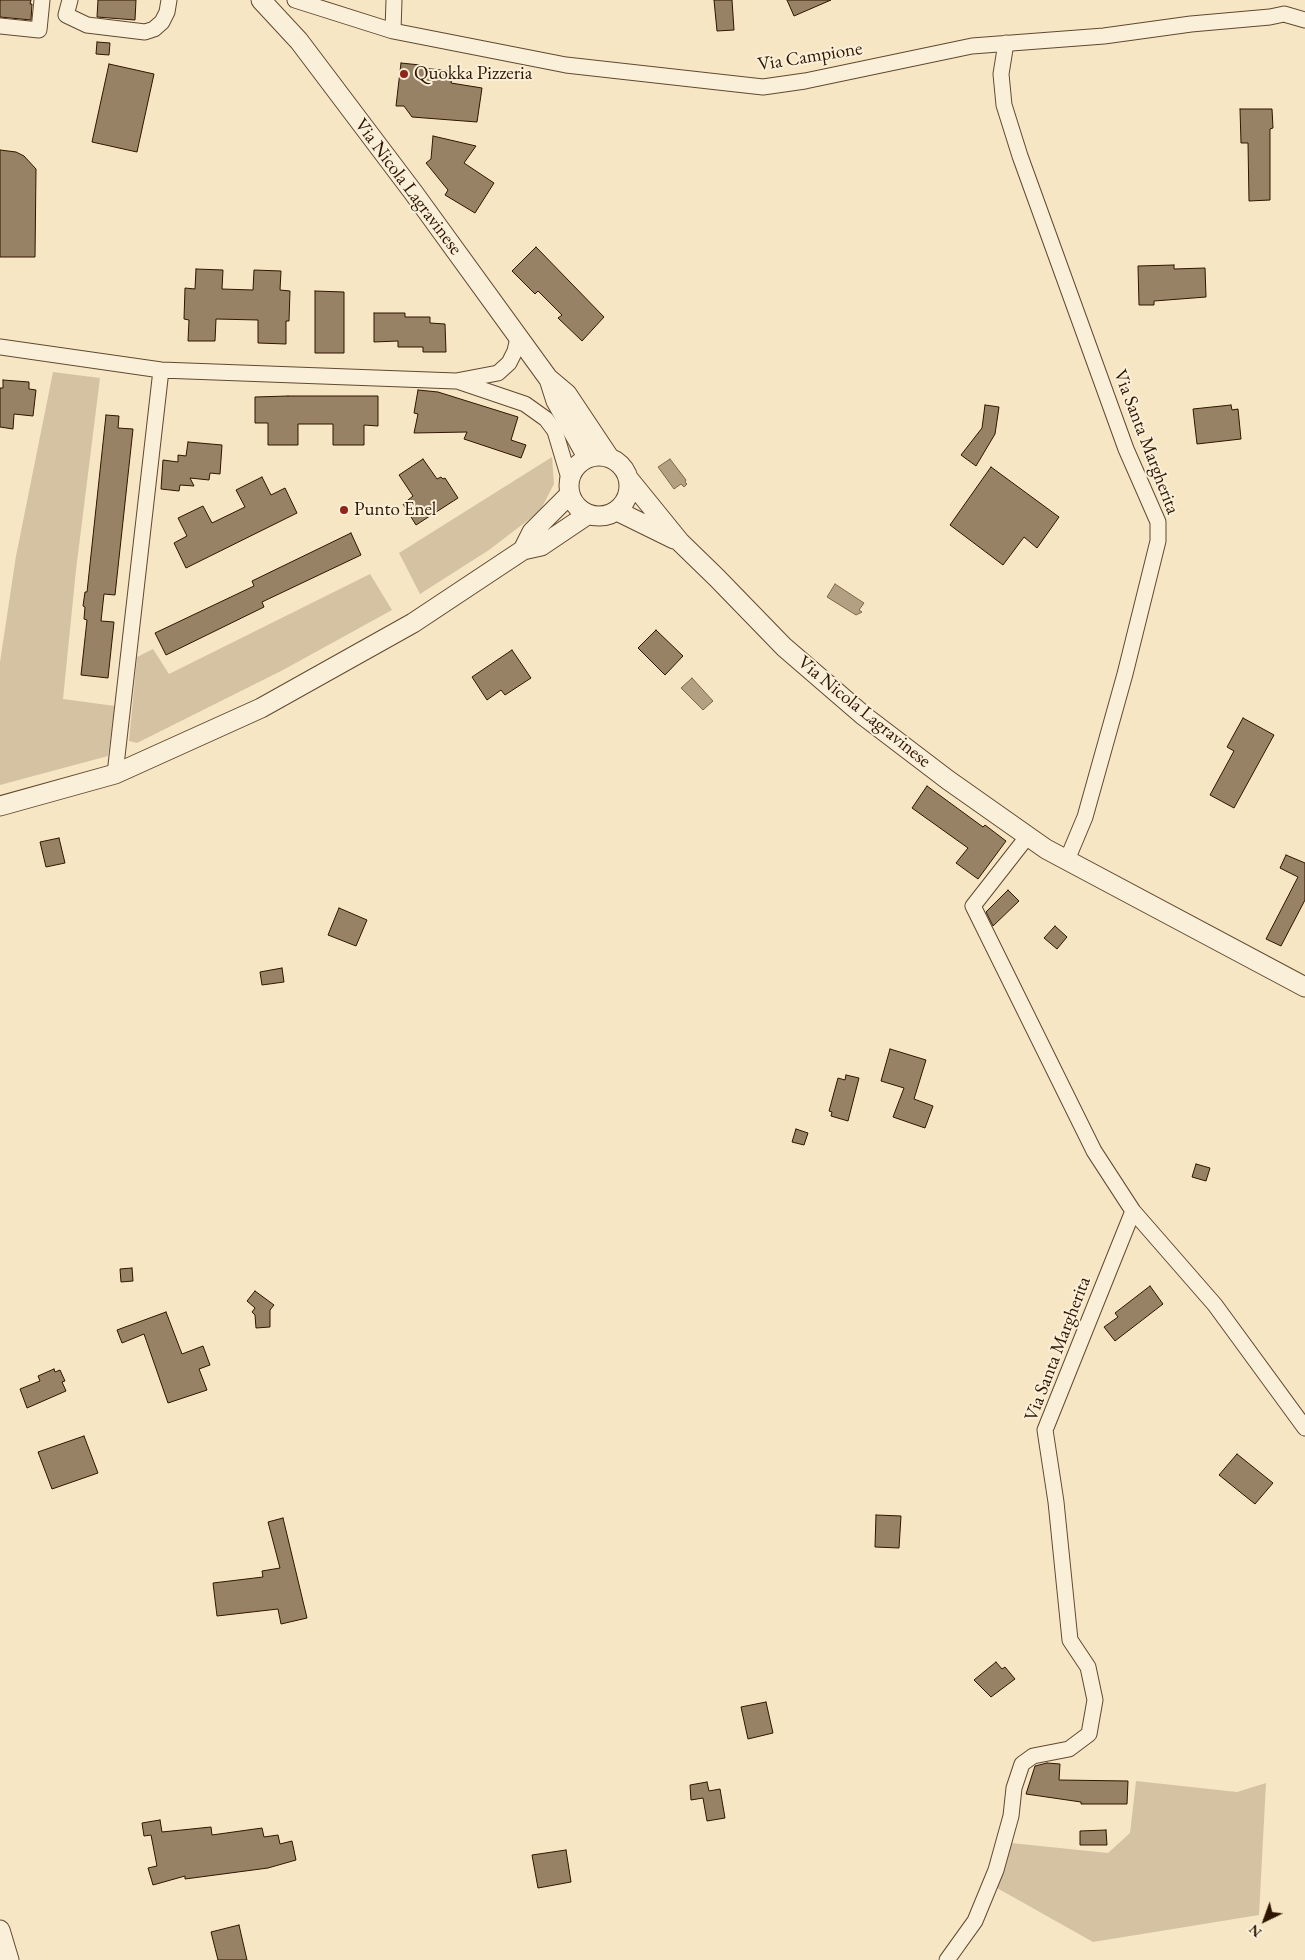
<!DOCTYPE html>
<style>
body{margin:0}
#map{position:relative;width:1305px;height:1960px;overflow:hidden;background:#f7e6c3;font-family:"EB Garamond",serif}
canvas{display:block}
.north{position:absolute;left:1240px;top:1895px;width:50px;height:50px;-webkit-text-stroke:4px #faefd8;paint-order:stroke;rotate:222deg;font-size:14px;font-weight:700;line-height:20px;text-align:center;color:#2f1500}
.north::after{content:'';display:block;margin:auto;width:18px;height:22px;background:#2f1500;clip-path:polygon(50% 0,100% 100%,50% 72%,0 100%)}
</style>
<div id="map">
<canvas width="1305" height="1960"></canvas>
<div class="north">N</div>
</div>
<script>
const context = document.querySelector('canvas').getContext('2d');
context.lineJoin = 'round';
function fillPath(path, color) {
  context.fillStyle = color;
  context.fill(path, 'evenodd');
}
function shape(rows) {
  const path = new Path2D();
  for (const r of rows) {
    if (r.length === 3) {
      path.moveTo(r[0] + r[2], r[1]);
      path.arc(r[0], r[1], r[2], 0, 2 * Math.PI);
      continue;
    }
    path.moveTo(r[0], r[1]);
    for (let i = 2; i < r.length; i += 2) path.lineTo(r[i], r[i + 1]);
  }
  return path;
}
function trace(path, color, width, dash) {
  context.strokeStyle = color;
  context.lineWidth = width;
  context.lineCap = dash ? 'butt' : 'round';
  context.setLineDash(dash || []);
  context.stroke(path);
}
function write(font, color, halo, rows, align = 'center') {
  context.font = font + ' "EB Garamond",serif';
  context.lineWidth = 4;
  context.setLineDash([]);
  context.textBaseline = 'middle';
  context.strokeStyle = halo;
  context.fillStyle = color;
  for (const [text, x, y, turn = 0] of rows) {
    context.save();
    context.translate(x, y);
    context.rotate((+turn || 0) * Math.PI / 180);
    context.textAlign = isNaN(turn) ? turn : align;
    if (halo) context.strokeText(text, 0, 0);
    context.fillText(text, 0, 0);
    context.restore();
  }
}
fillPath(shape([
 [53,372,100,378,76,570,63,699,115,706,108,756,0,785,0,662,16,556],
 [552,457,554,484,540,511,489,550,420,594,399,553],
 [370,574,392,610,283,670,137,743,129,741,137,657,153,649,169,674],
 [1136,1781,1237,1792,1266,1783,1259,1915,1093,1942,997,1888,1011,1843,1108,1853,1130,1833]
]), '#d5c2a2');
const water = shape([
 [670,459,686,480,685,482,687,484,684,487,681,484,674,489,658,467,670,459],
 [835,584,864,603,859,610,862,612,856,615,827,597,835,584],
 [692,678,713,701,703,710,681,688,692,678]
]);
fillPath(water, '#b39f81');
trace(water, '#7e684d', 1);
const building = shape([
 [0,0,31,0,30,4,32,4,31,20,0,17,0,0],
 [98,0,136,0,135,20,97,17,98,0],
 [714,0,732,0,734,30,717,31,714,0],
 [787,0,831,0,794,16,787,0],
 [97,42,110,43,109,55,96,54,97,42],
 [401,63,420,65,420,68,453,71,451,83,482,88,477,122,412,117,404,106,396,106,401,63],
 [109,64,154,74,137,152,92,142,109,64],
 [1240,109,1272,109,1273,128,1270,129,1270,200,1249,201,1248,143,1241,143,1240,109],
 [433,136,476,146,464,163,494,183,475,213,445,195,448,190,426,163,431,159,433,136],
 [0,150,16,152,24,156,36,169,35,257,0,257,0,150],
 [536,247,604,317,582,341,558,318,562,315,538,291,535,294,512,271,536,247],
 [1174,265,1174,269,1205,268,1206,297,1154,301,1154,305,1139,305,1138,266,1174,265],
 [196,269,223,270,222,289,253,290,254,270,281,271,280,290,290,291,289,321,286,321,286,344,258,343,258,320,216,319,215,341,188,341,189,320,184,319,185,288,195,289,196,269],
 [315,291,344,292,344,353,315,353,315,291],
 [374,313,405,313,405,317,430,317,430,323,445,324,446,352,423,352,423,347,398,347,398,341,374,342,374,313],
 [3,380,29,382,29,389,36,390,33,416,14,414,13,429,0,427,0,388,3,388,3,380],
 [418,390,438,392,518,417,511,440,526,445,521,458,464,439,467,432,414,433,418,414,414,413,418,390],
 [288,396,378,396,378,426,364,425,364,445,333,445,333,424,298,424,298,445,268,445,268,423,255,423,255,397,288,396],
 [985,405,999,407,995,434,976,466,961,455,982,428,985,405],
 [1231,405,1232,410,1238,409,1241,439,1197,444,1193,409,1231,405],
 [106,415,119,416,118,428,133,429,115,595,104,594,101,621,114,622,108,678,81,675,87,620,84,619,85,607,83,606,85,592,87,592,106,415],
 [188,442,222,445,220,474,210,473,209,480,190,478,194,486,180,485,179,491,161,489,163,460,178,462,178,455,186,456,188,442],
 [423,459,437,479,441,477,443,479,445,478,458,498,416,525,403,504,413,496,399,475,423,459],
 [991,467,1059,517,1037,548,1024,537,1003,565,950,525,991,467],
 [262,477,271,495,285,488,297,513,186,568,174,543,187,536,178,518,203,506,212,523,245,507,236,490,262,477],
 [351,533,361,555,262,602,264,607,166,655,155,633,254,586,252,581,351,533],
 [656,630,683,656,665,675,638,648,656,630],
 [512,650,531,678,505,695,501,690,487,700,472,677,512,650],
 [1243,718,1274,735,1234,808,1210,795,1234,751,1227,747,1243,718],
 [927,786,983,827,985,825,1006,841,978,879,956,863,968,848,912,808,927,786],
 [59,838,65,863,46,867,40,842,59,838],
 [1286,855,1305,863,1305,900,1281,946,1266,939,1298,877,1280,868,1286,855],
 [1008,890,1019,901,993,926,986,912,1008,890],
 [339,908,367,920,356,946,328,935,339,908],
 [1055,926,1067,937,1057,949,1044,938,1055,926],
 [282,968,284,982,262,985,260,972,282,968],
 [890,1049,926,1060,914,1099,933,1106,925,1128,893,1117,904,1088,881,1081,890,1049],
 [846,1075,859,1078,848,1121,831,1116,832,1112,829,1111,838,1078,845,1080,846,1075],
 [796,1129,808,1133,804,1145,792,1142,796,1129],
 [1196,1164,1210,1168,1206,1181,1192,1177,1196,1164],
 [132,1268,133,1281,121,1282,120,1269,132,1268],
 [1150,1286,1163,1304,1115,1341,1104,1327,1118,1317,1115,1313,1150,1286],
 [255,1291,274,1305,270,1310,270,1327,256,1328,255,1315,252,1312,255,1308,247,1301,255,1291],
 [166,1312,182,1354,203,1346,210,1365,199,1369,207,1390,168,1403,144,1334,122,1343,117,1330,166,1312],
 [54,1369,55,1372,60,1370,65,1381,62,1382,66,1391,27,1408,20,1389,40,1381,38,1376,54,1369],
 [84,1436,98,1473,52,1489,38,1452,84,1436],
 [1237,1454,1273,1483,1255,1504,1219,1475,1237,1454],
 [876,1515,901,1516,899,1548,875,1547,876,1515],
 [283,1518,307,1618,281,1624,278,1609,217,1616,213,1583,263,1577,262,1571,280,1568,268,1522,283,1518],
 [996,1662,1002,1669,1005,1667,1015,1679,991,1697,974,1680,996,1662],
 [766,1702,773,1733,748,1739,741,1707,766,1702],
 [1047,1763,1060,1764,1059,1780,1128,1781,1127,1804,1081,1804,1081,1802,1026,1794,1035,1766,1047,1763],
 [707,1782,709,1791,720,1789,725,1818,707,1821,703,1798,691,1800,690,1785,707,1782],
 [160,1820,162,1832,211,1827,212,1835,262,1828,264,1837,278,1835,280,1844,292,1841,296,1860,268,1868,185,1879,185,1876,153,1885,148,1868,157,1866,151,1835,144,1836,142,1823,160,1820],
 [1106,1830,1107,1845,1080,1845,1080,1831,1106,1830],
 [566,1850,571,1882,538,1888,532,1855,566,1850],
 [239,1925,247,1960,218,1960,211,1932,239,1925]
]);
fillPath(building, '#978265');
trace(building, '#2f1500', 1);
const minor = shape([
 [70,0,66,15,87,25,145,32,154,29,162,22,167,12,169,0],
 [295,0,393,31,566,65,763,87,805,81,972,46,1104,36,1191,24,1270,17,1284,14,1305,20],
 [0,26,39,30,42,0],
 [393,31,394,0],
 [1006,43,1001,74,1004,105,1020,156,1126,449,1158,522,1158,541,1125,674,1085,817,1067,860],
 [0,347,161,370,456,381,498,373,509,363,515,351,518,338],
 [460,382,525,404,546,419,555,431,569,478],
 [115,774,161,370],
 [1133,1211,1215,1305,1305,1428],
 [947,1960,975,1921,996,1870,1011,1816,1014,1788,1022,1764,1033,1756,1069,1749,1089,1734,1095,1700,1088,1667,1070,1640,1056,1502,1045,1430,1133,1211,1094,1151,973,906,1027,837]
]);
const tertiary = shape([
 [261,0,299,41,413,192,548,378,567,394,609,457],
 [549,379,556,401,587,457],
 [599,486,30],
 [628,478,680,542,717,578,784,647,864,716,948,780,1046,849,1305,987],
 [617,511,674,539],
 [523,550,532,532,569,495],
 [0,806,115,774,261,708,413,623,523,550,541,546,587,515],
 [0,1930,9,1960]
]);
trace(minor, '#614931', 17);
trace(tertiary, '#614931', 21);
trace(minor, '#faefd8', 15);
trace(tertiary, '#faefd8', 19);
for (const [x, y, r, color] of [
 [404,74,5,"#8f2418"],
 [344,510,5,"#8f2418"]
]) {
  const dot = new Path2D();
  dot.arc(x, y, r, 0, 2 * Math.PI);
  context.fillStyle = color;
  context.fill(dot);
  trace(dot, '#faefd8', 2);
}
write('19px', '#2f1500', '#faefd8', [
 ["Via Campione",810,57,-9],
 ["Via Nicola Lagravinese",408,187,53],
 ["Via Santa Margherita",1146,442,69],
 ["Via Nicola Lagravinese",864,712,39],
 ["Via Santa Margherita",1058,1349,-69]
]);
write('19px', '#2f1500', '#faefd8', [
 ["Quokka Pizzeria",414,74],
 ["Punto Enel",354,510]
], 'left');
</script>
